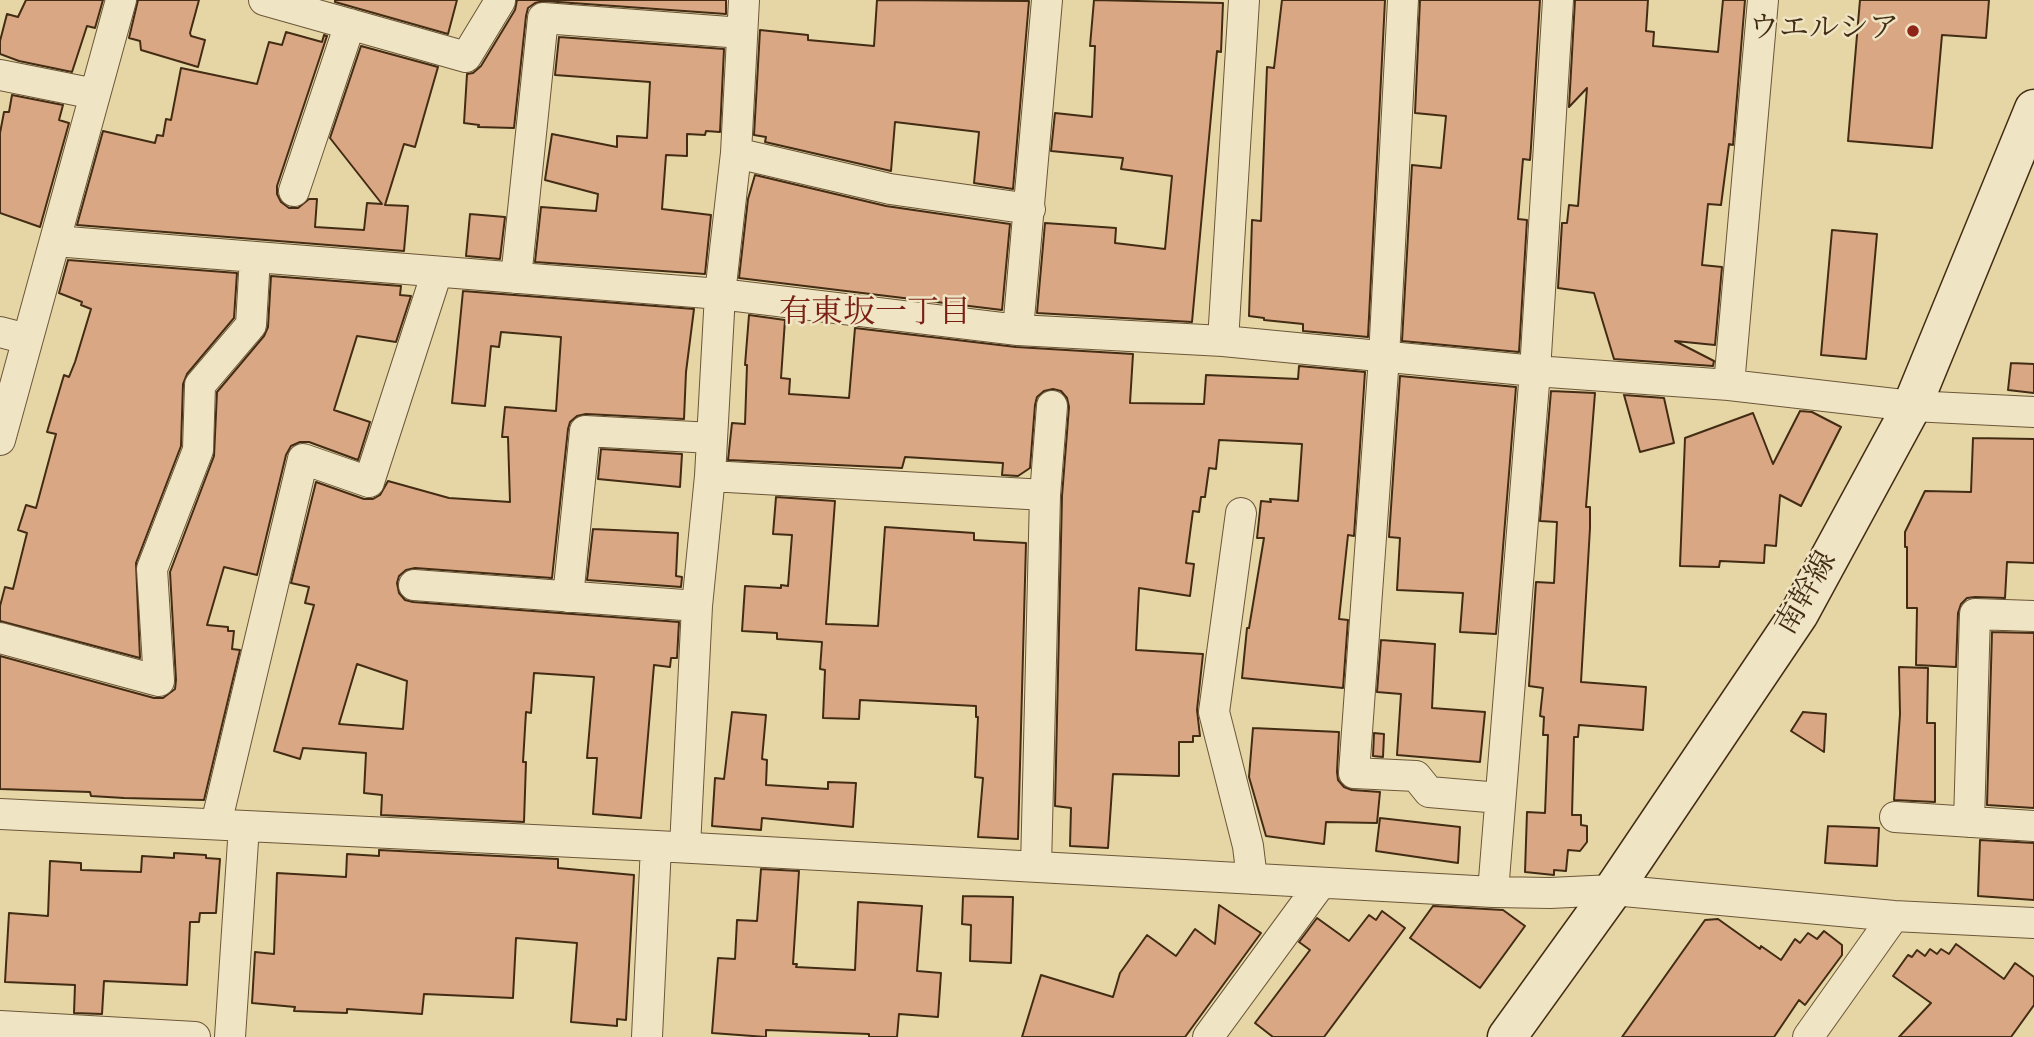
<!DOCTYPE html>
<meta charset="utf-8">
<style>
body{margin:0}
canvas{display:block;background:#e6d6a5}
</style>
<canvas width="2034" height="1037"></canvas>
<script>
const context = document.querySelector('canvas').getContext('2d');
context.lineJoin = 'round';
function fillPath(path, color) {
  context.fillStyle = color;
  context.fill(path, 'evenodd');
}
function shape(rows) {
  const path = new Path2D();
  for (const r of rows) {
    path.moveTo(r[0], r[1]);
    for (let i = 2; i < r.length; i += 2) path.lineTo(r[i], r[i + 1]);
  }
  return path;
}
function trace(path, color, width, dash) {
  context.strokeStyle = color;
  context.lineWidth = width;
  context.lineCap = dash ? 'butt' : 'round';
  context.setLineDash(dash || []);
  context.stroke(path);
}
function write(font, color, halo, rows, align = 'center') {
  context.font = font + ' "IM FELL Double Pica","Noto Serif JP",serif';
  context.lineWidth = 5;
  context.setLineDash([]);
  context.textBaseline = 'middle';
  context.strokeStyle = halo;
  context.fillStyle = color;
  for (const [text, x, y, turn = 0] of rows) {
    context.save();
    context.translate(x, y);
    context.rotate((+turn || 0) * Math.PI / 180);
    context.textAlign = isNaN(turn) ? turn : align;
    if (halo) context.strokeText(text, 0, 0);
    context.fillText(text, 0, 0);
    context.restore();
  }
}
const building = shape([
 [26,0,103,0,95,28,87,26,72,72,19,61,0,54,0,41,7,14,18,17,26,0],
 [138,0,199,0,190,33,191,36,205,40,198,67,141,50,140,41,129,38,138,0],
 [335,0,457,0,448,34,335,2,335,0],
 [517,0,726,0,726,14,544,1,535,3,528,8,526,16,514,128,478,127,479,125,464,123,467,74,473,73,481,66,515,10,517,0],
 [877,0,1029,1,1013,189,974,183,979,132,895,122,891,171,765,142,766,137,754,135,760,30,808,35,808,40,874,46,877,0],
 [1094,0,1223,3,1221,52,1217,51,1192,322,1037,313,1045,223,1116,228,1115,243,1165,249,1172,176,1121,169,1123,158,1051,151,1055,113,1092,117,1095,46,1090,46,1094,0],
 [1282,0,1385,0,1368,337,1303,331,1303,324,1264,320,1264,318,1249,316,1252,220,1261,221,1267,67,1274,68,1282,0],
 [1420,0,1540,0,1531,147,1530,160,1523,159,1518,219,1527,220,1519,352,1402,341,1412,165,1441,168,1446,116,1415,113,1420,0],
 [1575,0,1648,0,1646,31,1654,32,1653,46,1718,52,1723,0,1745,0,1733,145,1729,144,1721,205,1708,204,1702,265,1722,267,1715,345,1675,341,1714,361,1713,366,1614,359,1594,293,1558,288,1562,223,1567,223,1569,205,1578,206,1587,88,1569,107,1575,0],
 [1860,0,1989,0,1986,38,1942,35,1932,148,1848,141,1860,0],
 [286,32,322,42,324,35,327,36,277,186,277,194,281,202,289,208,298,208,309,199,317,199,315,227,364,230,367,203,382,204,330,138,361,46,438,67,415,147,404,144,385,205,408,206,404,251,77,225,103,131,155,143,157,135,163,136,166,119,171,120,181,68,257,84,269,42,282,45,286,32],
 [559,37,724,49,720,132,706,131,705,135,687,134,687,156,666,155,662,209,711,215,705,274,535,262,541,207,596,211,598,194,545,180,552,134,617,147,617,136,647,138,650,82,555,75,559,37],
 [12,95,63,105,59,120,69,123,40,227,0,213,0,133,4,112,9,112,12,95],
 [755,175,886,206,1010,224,1002,310,739,278,748,199,755,175],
 [470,214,505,217,500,259,466,256,470,214],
 [1832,230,1877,234,1866,359,1821,355,1832,230],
 [68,260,237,273,234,318,187,374,183,384,181,446,136,563,140,658,0,621,0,606,5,587,13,589,27,533,18,530,26,505,36,508,56,434,47,432,64,375,69,377,75,362,91,309,81,305,82,302,59,293,68,260],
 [271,276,401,286,400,295,411,296,396,342,357,336,334,410,370,422,358,460,309,442,300,442,291,446,286,455,257,575,224,567,207,625,228,627,228,631,234,631,232,649,240,650,204,800,124,798,91,796,90,792,0,789,0,656,154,698,163,698,175,689,176,680,170,572,214,456,217,392,264,336,268,327,271,276],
 [463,291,694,309,686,372,684,419,586,414,577,416,570,422,568,429,552,578,415,568,406,570,399,576,397,583,399,593,405,600,413,602,679,622,677,658,671,658,670,667,654,665,641,818,593,814,597,758,587,758,594,677,534,673,531,713,526,712,523,762,526,762,524,822,381,815,382,795,364,793,366,753,303,748,300,759,274,751,314,605,305,603,309,587,291,583,316,482,364,499,373,499,380,495,388,481,449,498,510,502,508,437,502,437,505,407,556,411,561,337,501,332,499,347,491,346,485,406,452,403,463,291],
 [357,664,407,681,403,729,339,724,357,664],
 [749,315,785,320,781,378,790,379,789,394,849,398,855,328,1016,347,1133,354,1130,403,1204,404,1206,375,1298,379,1299,366,1365,372,1354,536,1348,535,1339,619,1348,620,1343,688,1242,678,1247,628,1249,628,1264,538,1257,538,1261,501,1271,502,1270,499,1298,501,1302,444,1219,440,1216,469,1209,468,1205,497,1201,497,1199,512,1193,511,1186,563,1194,564,1190,596,1139,588,1136,650,1203,654,1197,710,1200,736,1193,736,1193,742,1179,742,1179,776,1113,774,1108,848,1070,846,1071,808,1055,806,1062,496,1069,407,1067,398,1061,391,1053,389,1044,391,1037,397,1035,405,1030,468,1018,476,1002,475,1003,463,905,457,902,468,728,460,732,423,745,424,747,365,745,365,749,315],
 [2011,363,2034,364,2034,393,2008,390,2011,363],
 [1400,376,1516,387,1496,634,1460,632,1463,593,1397,590,1400,538,1389,537,1400,376],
 [1551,391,1595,393,1586,507,1590,507,1590,528,1581,682,1646,687,1643,730,1579,725,1578,737,1574,737,1572,815,1581,815,1581,825,1587,826,1587,842,1580,851,1568,850,1566,871,1554,870,1554,875,1525,872,1527,812,1545,813,1548,735,1543,735,1544,717,1540,716,1543,688,1529,686,1536,582,1554,583,1557,522,1540,521,1551,391],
 [1624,395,1664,398,1674,443,1640,452,1624,395],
 [1800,411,1812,412,1841,427,1801,506,1780,495,1776,546,1765,545,1764,563,1720,561,1719,567,1680,566,1685,438,1753,413,1773,464,1800,411],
 [1973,438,2034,439,2034,563,2007,562,2005,598,1975,597,1967,598,1961,604,1958,613,1956,667,1916,665,1917,608,1907,608,1907,547,1905,547,1905,532,1925,491,1971,492,1973,438],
 [601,449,682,454,680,487,598,479,601,449],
 [776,497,835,501,826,624,878,626,885,527,974,533,974,540,1026,543,1018,839,978,837,983,778,975,777,978,717,976,717,976,706,860,700,859,719,823,718,825,670,820,669,822,642,777,639,777,633,742,631,745,586,781,588,781,585,788,586,792,535,773,534,776,497],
 [593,529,678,533,676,576,682,577,681,587,587,580,593,529],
 [1992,632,2034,633,2034,808,1987,805,1992,632],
 [1381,640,1435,644,1432,708,1485,712,1480,762,1397,755,1401,694,1377,692,1381,640],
 [1899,667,1928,668,1927,723,1935,723,1935,802,1894,800,1900,714,1899,667],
 [732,712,766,715,762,759,767,760,766,785,828,789,828,782,856,783,853,827,762,818,761,830,712,826,715,778,724,779,732,712],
 [1803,712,1826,714,1824,752,1791,731,1803,712],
 [1253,728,1339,732,1337,772,1338,780,1344,787,1352,790,1380,792,1377,823,1326,822,1324,844,1266,836,1249,777,1253,728],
 [1374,733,1384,734,1383,757,1373,756,1374,733],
 [1380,818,1460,827,1458,863,1376,851,1380,818],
 [1828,826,1879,828,1877,866,1825,863,1828,826],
 [1980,840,2034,843,2034,900,1978,896,1980,840],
 [379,850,558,859,558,868,634,875,626,1020,617,1019,617,1026,571,1022,577,943,516,938,513,998,424,994,422,1014,347,1009,347,1013,294,1011,295,1007,252,1003,255,952,274,954,277,873,346,877,347,854,379,856,379,850],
 [174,853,206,855,206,858,220,859,216,913,200,913,199,922,190,922,187,985,104,981,102,1014,74,1013,75,985,5,982,9,913,48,916,50,861,81,863,81,870,141,872,142,856,174,858,174,853],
 [761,869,799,871,793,964,797,964,796,967,855,970,858,902,922,906,917,971,941,973,938,1017,899,1014,897,1037,869,1037,869,1034,766,1030,766,1037,712,1033,718,958,735,959,737,920,757,921,761,869],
 [963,896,1013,897,1011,963,970,961,971,925,962,924,963,896],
 [1219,905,1261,933,1185,1037,1022,1037,1041,975,1113,997,1120,973,1147,935,1176,956,1195,929,1215,944,1219,905],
 [1433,906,1503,910,1525,926,1480,988,1410,938,1433,906],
 [1382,911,1405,928,1324,1037,1273,1037,1255,1023,1310,950,1299,942,1317,918,1349,941,1369,915,1376,920,1382,911],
 [1718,919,1760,949,1761,946,1781,960,1795,939,1800,943,1808,933,1817,939,1824,931,1842,945,1842,955,1805,1005,1799,1000,1774,1037,1622,1037,1705,920,1718,919],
 [1956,944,2004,979,2015,963,2034,977,2034,1005,2011,1037,1899,1037,1931,1003,1893,976,1908,955,1912,957,1917,950,1925,956,1930,949,1937,954,1941,949,1949,954,1956,944]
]);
fillPath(building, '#daa784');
trace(building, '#432c14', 2);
const street = shape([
 [264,0,466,57,500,1],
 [1403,0,1384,357,1354,773,1416,776,1429,792,1500,798],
 [1558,0,1535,371,1493,892,1550,893,1613,890,1894,916,2034,923],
 [0,75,95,94],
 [736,153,890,189,1030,209],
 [294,191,350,24],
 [55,241,720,294,1018,330,1223,341,1535,371,1729,385,1912,406,2034,412],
 [516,278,543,18,742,33],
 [1018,330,1047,0],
 [0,332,27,339],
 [1223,341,1244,0],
 [1729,385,1763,0],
 [0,440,121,0],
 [710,476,1045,495],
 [1241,513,1214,712,1248,846,1252,879],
 [414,585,697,606],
 [568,597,585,431,712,438],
 [0,638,159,681,152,569,198,450,200,385,251,325,255,257],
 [0,814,656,846,1493,892],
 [1895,817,2034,826],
 [1969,822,1975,614,2034,616],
 [216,824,303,459,369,482,437,272],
 [685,847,697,606,710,476,720,294,736,153,744,0],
 [1036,867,1045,495,1052,406],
 [0,1026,195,1037],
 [230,1037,244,826],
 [647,1037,656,846],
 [1208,1037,1321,883],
 [1808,1037,1894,916]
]);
const secondary = shape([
 [1507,1037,1613,890,1799,614,1912,406,2034,109]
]);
trace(street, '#6c5638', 32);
trace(secondary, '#432c14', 41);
trace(street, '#efe4c4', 30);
trace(secondary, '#efe4c4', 38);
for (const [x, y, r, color] of [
 [1913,31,7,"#8f2418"]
]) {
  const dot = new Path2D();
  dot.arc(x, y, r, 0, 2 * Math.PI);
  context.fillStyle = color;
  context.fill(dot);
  trace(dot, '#efe4c4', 2.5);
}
write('30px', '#432c14', '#efe4c4', [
 ["ウエルシア",1899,31]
], 'right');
write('30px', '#432c14', '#efe4c4', [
 ["南幹線",1808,594,-60]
]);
write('32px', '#7a1f14', '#efe4c4', [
 ["有東坂一丁目",875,315]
]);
</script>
